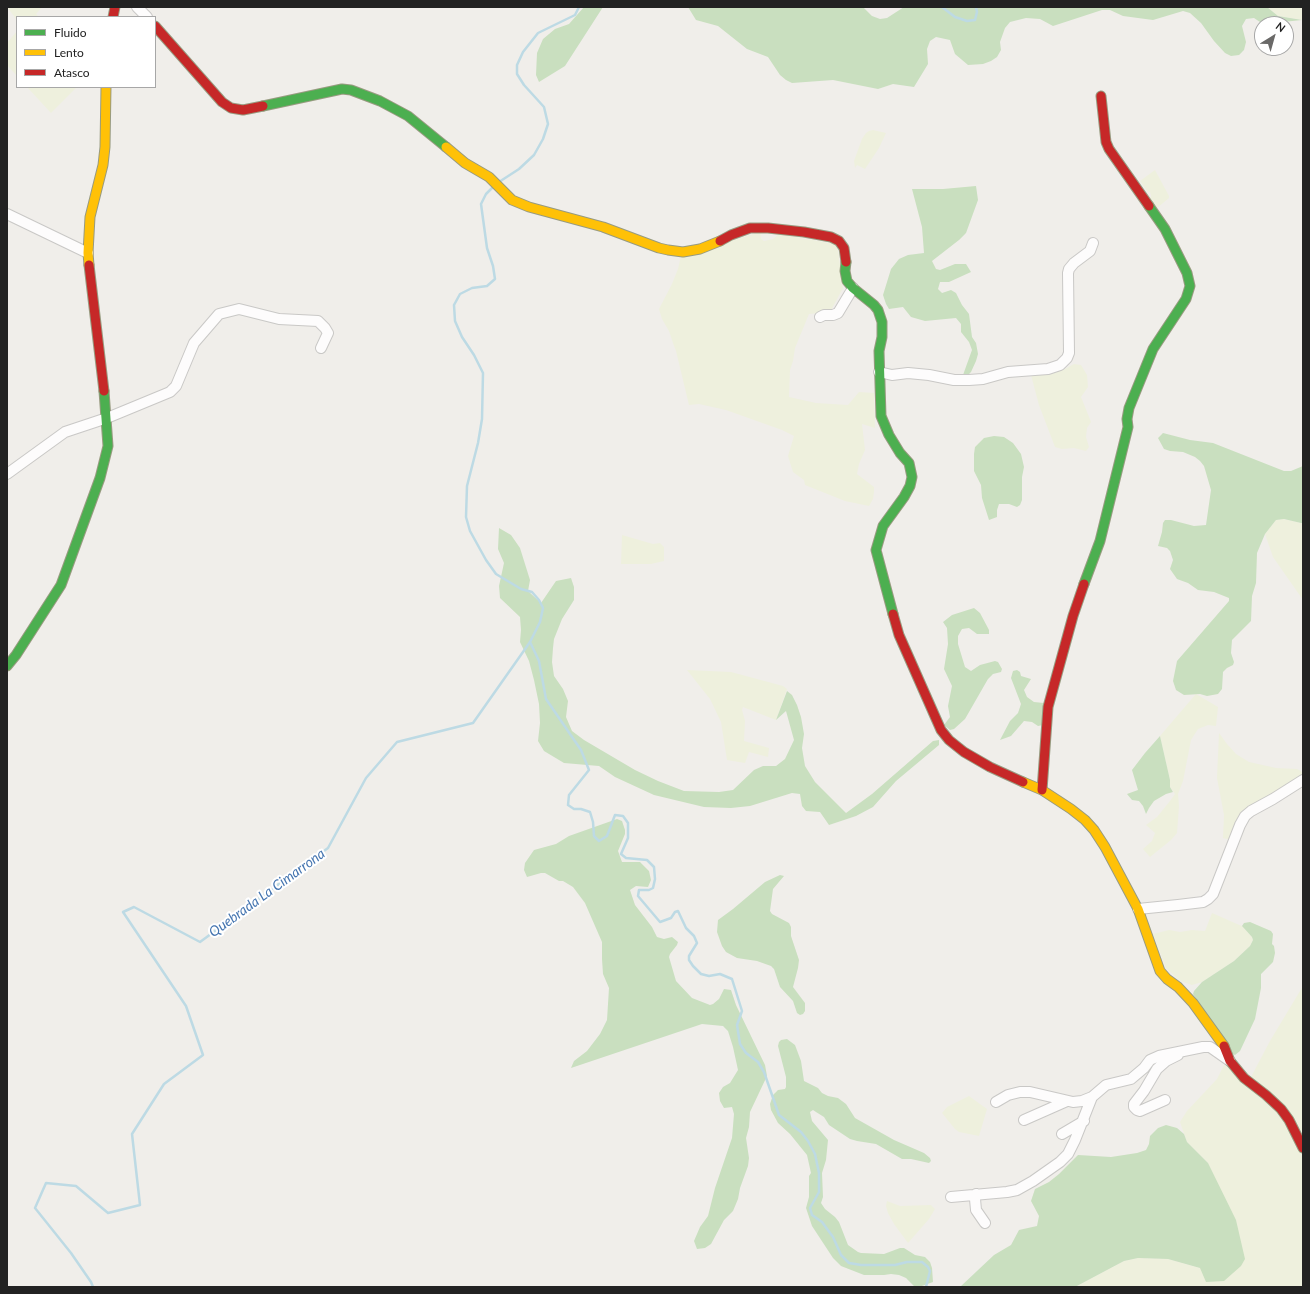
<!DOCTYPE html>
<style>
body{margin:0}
#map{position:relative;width:1310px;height:1294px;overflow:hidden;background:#f0eeea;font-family:Lato,sans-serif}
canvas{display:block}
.frame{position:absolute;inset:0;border:8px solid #222;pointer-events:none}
.legend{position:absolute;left:16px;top:16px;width:140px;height:72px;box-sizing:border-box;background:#fff;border:1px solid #a7a7a7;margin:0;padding:5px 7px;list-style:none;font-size:12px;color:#222}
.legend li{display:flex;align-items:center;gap:8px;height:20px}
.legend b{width:20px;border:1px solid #a7a7a7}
.north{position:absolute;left:1254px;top:16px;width:40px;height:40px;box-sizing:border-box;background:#fff;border:1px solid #a7a7a7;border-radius:50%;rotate:37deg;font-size:11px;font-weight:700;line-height:16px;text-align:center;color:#222}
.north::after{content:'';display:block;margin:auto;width:14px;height:18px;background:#6a6968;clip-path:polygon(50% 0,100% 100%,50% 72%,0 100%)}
</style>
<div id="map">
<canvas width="1310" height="1294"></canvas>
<div class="frame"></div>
<ul class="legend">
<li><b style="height:5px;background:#4caf50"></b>Fluido</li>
<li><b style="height:5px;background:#ffc107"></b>Lento</li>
<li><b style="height:5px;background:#c62828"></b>Atasco</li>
</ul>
<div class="north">N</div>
</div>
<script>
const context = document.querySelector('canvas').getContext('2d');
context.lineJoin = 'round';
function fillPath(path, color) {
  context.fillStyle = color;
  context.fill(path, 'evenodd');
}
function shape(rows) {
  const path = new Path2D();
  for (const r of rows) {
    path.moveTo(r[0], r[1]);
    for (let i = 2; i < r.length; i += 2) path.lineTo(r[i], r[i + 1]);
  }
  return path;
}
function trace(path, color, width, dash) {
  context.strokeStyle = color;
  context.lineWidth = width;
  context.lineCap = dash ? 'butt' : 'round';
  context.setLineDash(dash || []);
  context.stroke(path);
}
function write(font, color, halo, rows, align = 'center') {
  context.font = font + ' Lato,sans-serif';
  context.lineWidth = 4;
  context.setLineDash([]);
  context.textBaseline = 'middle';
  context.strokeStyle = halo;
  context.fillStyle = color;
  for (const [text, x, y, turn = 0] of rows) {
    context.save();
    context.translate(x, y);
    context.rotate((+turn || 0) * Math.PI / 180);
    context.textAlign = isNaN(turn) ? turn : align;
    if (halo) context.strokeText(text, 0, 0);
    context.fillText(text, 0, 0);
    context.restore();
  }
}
fillPath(shape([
 [7,7,42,7,36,14,39,17,17,17,17,20],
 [1267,7,1303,7,1303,20,1278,16],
 [17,31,17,76,7,65,7,43],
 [27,87,77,87,51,113],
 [873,130,886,133,879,148,865,169,857,165,855,168,854,161,862,139,866,133,869,131],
 [1155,170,1169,196,1169,198,1157,208,1150,198,1151,196,1150,192,1147,191,1140,181],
 [760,232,761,239,764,241,773,239,779,234,835,244,838,250,843,288,830,312,809,314,795,348,793,361,790,370,789,397,816,403,848,405,859,392,874,393,875,428,862,424,865,450,859,464,857,474,874,487,874,492,873,499,869,506,845,501,805,485,804,480,793,472,788,456,794,436,782,430,726,410,699,404,689,405,676,351,673,343,669,331,662,319,659,309,672,284,678,269,681,256],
 [1074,364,1081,365,1087,375,1088,387,1081,397,1091,422,1087,428,1086,437,1089,447,1086,451,1074,448,1062,449,1055,447,1039,405,1031,375,1045,374,1063,370],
 [1283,519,1301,523,1303,523,1303,600,1273,557,1265,534,1276,520],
 [622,535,653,544,660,543,664,547,664,561,651,564,621,564],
 [687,670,731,672,783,686,787,689,776,720,743,707,742,710,745,721,744,741,769,748,768,757,749,752,745,763,727,760,721,722,710,699],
 [1196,694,1218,707,1216,726,1208,725,1198,729,1191,740,1183,781,1178,794,1179,806,1177,833,1171,840,1150,857,1143,849,1152,841,1155,833,1146,825,1157,817,1170,801,1175,794,1170,787,1170,780,1160,736],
 [1219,733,1227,744,1236,754,1249,762,1276,768,1297,769,1301,771,1303,774,1302,777,1260,802,1231,840,1223,838,1224,815,1217,778],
 [1212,913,1237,924,1242,926,1252,937,1253,940,1250,946,1234,961,1202,982,1192,985,1180,981,1166,968,1153,934,1169,930,1180,932,1192,930,1205,931],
 [1303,986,1303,1287,1075,1287,1124,1261,1138,1258,1168,1259,1200,1268,1208,1163,1187,1142,1180,1122,1187,1111,1217,1079,1224,1065,1251,1077,1270,1041],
 [969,1096,987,1109,979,1136,959,1132,955,1129,942,1113,947,1107],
 [887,1201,900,1206,931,1205,935,1209,929,1219,908,1243,894,1224,888,1213,886,1206]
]), '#eef0dd');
fillPath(shape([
 [584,7,603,7,565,66,539,82,536,75,537,53,543,39,555,29,569,24],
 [688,7,863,7,872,16,880,19,887,18,904,7,1267,7,1278,16,1302,20,1263,24,1254,18,1246,19,1242,26,1246,42,1244,50,1239,55,1231,56,1225,53,1214,41,1201,23,1190,13,1183,11,1153,20,1123,16,1110,10,1102,10,1053,26,1040,19,1026,18,1010,22,1005,28,1000,42,1001,50,997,57,991,61,983,64,968,65,955,54,950,40,936,37,930,41,927,49,928,64,914,87,893,84,878,89,833,80,792,83,786,80,780,75,768,57,747,49,718,26,696,20],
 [976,186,978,200,966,233,959,240,932,261,936,269,940,270,955,264,966,264,971,272,949,282,940,282,938,289,942,293,951,290,956,293,962,305,969,314,972,337,976,343,978,354,976,361,971,372,965,378,963,375,972,350,969,342,961,332,961,324,956,318,925,321,911,317,903,307,889,309,886,304,883,295,891,269,899,259,908,255,924,253,922,227,912,189,943,189],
 [1163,433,1190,440,1213,443,1284,471,1291,471,1303,466,1303,523,1301,523,1284,519,1276,520,1265,534,1257,553,1256,583,1252,596,1251,621,1232,640,1231,653,1234,662,1233,665,1227,668,1223,672,1222,689,1218,694,1207,696,1200,694,1184,695,1176,690,1173,681,1177,661,1229,601,1229,598,1214,592,1198,590,1188,583,1177,579,1170,569,1173,560,1170,551,1167,548,1158,546,1162,532,1163,523,1165,520,1171,520,1194,526,1206,525,1211,490,1204,466,1200,461,1195,457,1183,452,1170,451,1164,449,1158,438],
 [994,436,1004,437,1013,443,1021,454,1024,467,1022,477,1022,500,1020,505,1017,507,1009,504,999,504,997,510,997,517,989,520,982,498,981,485,974,471,974,454,975,447,984,438],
 [499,528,511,535,520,548,530,580,528,591,541,603,556,581,571,578,574,587,574,600,562,619,554,639,553,648,552,662,554,676,563,689,568,701,566,717,572,731,584,740,635,770,658,781,684,791,719,792,733,790,754,770,763,766,776,766,785,759,794,740,786,711,776,720,787,691,792,695,797,705,801,717,804,734,802,748,805,766,815,782,846,813,872,794,933,741,939,740,939,745,896,781,873,807,856,816,829,825,820,812,806,811,802,806,800,794,792,793,750,806,731,808,704,807,654,795,615,777,599,766,564,763,544,751,538,741,540,723,539,704,534,680,529,661,520,642,521,630,520,617,500,598,499,586,504,563,498,549],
 [974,608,980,613,989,630,989,634,977,634,969,628,962,629,958,636,958,644,965,667,971,671,980,665,995,661,998,662,1002,669,1001,672,993,674,988,679,965,719,954,729,950,730,944,725,950,717,948,706,952,686,944,669,948,644,947,628,943,622,952,615],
 [1017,670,1020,672,1021,676,1031,679,1024,690,1027,697,1034,702,1044,703,1043,725,1038,726,1032,722,1024,721,1011,736,1000,740,1010,721,1018,713,1021,704,1011,678,1013,671],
 [1160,736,1170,780,1170,787,1173,792,1166,794,1154,801,1149,808,1146,814,1143,806,1139,801,1132,800,1127,794,1138,790,1132,770,1145,753],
 [617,819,622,821,625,830,625,834,618,851,622,862,640,862,649,871,651,880,648,887,636,886,630,890,635,905,652,927,657,937,664,939,672,937,678,942,677,945,670,954,669,957,676,981,692,998,710,1005,713,1004,719,999,724,989,731,990,736,1005,765,1065,767,1076,750,1112,749,1127,746,1138,749,1158,748,1166,740,1188,738,1199,733,1211,724,1220,711,1244,705,1248,697,1249,694,1241,700,1227,708,1216,715,1188,732,1138,734,1114,732,1107,724,1108,720,1101,719,1093,723,1087,730,1083,738,1070,733,1047,728,1031,723,1026,702,1024,571,1068,574,1061,587,1051,600,1034,607,1020,609,988,603,974,602,959,602,942,585,903,573,887,563,881,559,881,545,873,541,873,527,877,524,870,525,863,534,850,556,844,569,836],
 [780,875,784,876,773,889,770,911,772,914,789,923,791,927,791,936,799,960,798,968,793,987,805,1003,805,1011,803,1014,800,1015,797,1013,793,1001,780,987,774,969,771,966,757,961,737,958,726,952,722,946,717,932,718,920,733,909,765,882],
 [1250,922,1271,931,1273,934,1272,944,1274,946,1275,953,1273,962,1261,974,1261,988,1255,1019,1240,1051,1235,1055,1231,1053,1193,994,1194,991,1202,982,1234,961,1250,946,1253,940,1252,937,1242,926,1244,923],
 [787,1039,795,1045,801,1061,804,1081,818,1088,822,1093,828,1096,838,1098,846,1104,855,1118,894,1140,924,1153,930,1158,931,1161,929,1163,911,1159,902,1159,876,1144,857,1141,850,1139,829,1125,824,1117,816,1112,813,1110,810,1112,812,1121,828,1140,826,1160,822,1173,823,1197,821,1203,825,1209,835,1217,839,1222,848,1245,858,1252,861,1253,884,1254,900,1248,904,1248,915,1255,925,1257,930,1262,932,1268,933,1282,919,1287,915,1287,906,1278,899,1275,891,1274,884,1275,864,1275,841,1266,833,1258,812,1226,806,1208,809,1197,809,1176,811,1173,807,1155,790,1134,778,1123,771,1110,770,1104,773,1095,778,1090,785,1089,786,1087,786,1077,778,1046,779,1042,781,1040],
 [1166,1125,1177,1128,1184,1134,1187,1142,1208,1163,1236,1220,1245,1259,1241,1266,1224,1281,1206,1282,1200,1268,1168,1259,1138,1258,1124,1261,1075,1287,960,1287,994,1255,1011,1245,1019,1230,1037,1226,1039,1216,1031,1201,1035,1189,1049,1182,1059,1174,1078,1155,1111,1157,1137,1153,1146,1150,1149,1144,1150,1136,1158,1128]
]), '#c9dfbf');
trace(shape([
 [942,7,955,17,967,21,975,20,977,12,976,7],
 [499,182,519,169,534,155,543,139,548,124,544,107,524,85,517,74,517,65,523,52,538,33,575,15,579,7],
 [530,642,539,661,546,699,581,750,589,770,569,795,568,805,574,809,581,809,590,812,593,822,594,836,599,841,607,836,615,815,623,816,628,823,628,838,621,854,626,858,647,860,654,867,655,879,653,888,649,890,639,890,638,896,660,922,671,918,675,912,678,911,686,928,694,936,697,943,689,956,689,960,693,966,701,974,709,976,720,974,732,979,742,1011,737,1025,740,1044,746,1053,758,1062,764,1072,779,1115,801,1132,808,1141,815,1154,819,1173,819,1192,810,1208,812,1215,822,1222,833,1237,841,1255,849,1263,861,1265,895,1265,907,1262,922,1262,928,1267,930,1271,926,1287],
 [93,1287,91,1282,71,1253,35,1208,46,1183,76,1186,108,1213,140,1205,132,1134,164,1084,203,1055,186,1006,123,912,134,907,200,942,328,848,366,778,397,742,473,723,530,642,540,622,543,608,539,600,532,592,521,589,496,574,486,560,470,531,466,517,467,486,478,443,482,419,483,373,474,355,462,337,455,321,454,305,460,294,472,288,487,286,495,279,493,266,487,248,481,204,486,194,492,188]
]), '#bddae4', 2.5);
const street = shape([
 [137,7,147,17],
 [7,214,88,253],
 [820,317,824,315,833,315,838,313,853,288],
 [879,372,892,375,908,373,929,375,954,380,969,380,983,379,1008,372,1048,369,1060,365,1067,358,1069,353,1068,273,1069,269,1074,263,1090,251,1093,243],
 [7,474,65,432,107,418,170,392,176,386,194,343,219,314,239,309,279,319,318,321,325,328,328,333,321,348],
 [1138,909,1178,905,1203,902,1208,899,1213,894,1240,825,1245,816,1251,811,1273,799,1303,780],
 [1165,1100,1140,1111,1137,1110,1134,1107,1134,1104,1144,1091,1157,1069,1166,1061,1178,1055],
 [996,1102,1008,1095,1020,1092,1030,1092,1073,1102,1082,1101,1092,1097],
 [1024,1120,1067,1101],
 [1062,1134,1084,1121],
 [976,1194,975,1199,976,1210,985,1223],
 [951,1197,1007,1192,1017,1190,1033,1181,1060,1162,1068,1154,1075,1140,1092,1097,1106,1085,1131,1079,1144,1068,1150,1060,1159,1056,1203,1047,1210,1047,1230,1061]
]);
const fast = shape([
 [263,106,342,89,351,90,380,101,408,116,446,147],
 [846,262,845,271,847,281,853,288,874,305,878,310,882,322,882,337,879,351,881,416,889,435,900,453,909,463,912,477,910,486,904,497,883,526,876,550,893,614],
 [1084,584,1100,541,1128,427,1127,419,1129,408,1153,349,1186,299,1190,286,1187,273,1165,229,1149,206],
 [7,666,16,655,61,585,100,478,108,446,104,391]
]);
const slow = shape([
 [446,147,465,163,489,177,512,200,529,207,603,227,659,248,668,250,683,252,700,249,720,241],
 [89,265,88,253,90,217,103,165,105,147,106,87],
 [1023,782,1042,790,1071,809,1085,820,1094,830,1105,847,1138,909,1160,971,1167,979,1178,987,1193,1003,1224,1046]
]);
const jam = shape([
 [113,17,115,7],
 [155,26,222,102,231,108,243,110,263,106],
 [1101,96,1106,142,1109,149,1149,206],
 [720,241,731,235,750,228,768,228,804,232,831,237,839,241,844,248,846,262],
 [89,265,104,391],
 [893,614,899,635,941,730,949,740,964,752,990,767,1023,782],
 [1042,790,1048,707,1073,616,1084,584],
 [1224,1046,1230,1061,1244,1078,1266,1095,1281,1109,1289,1120,1303,1148]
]);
trace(street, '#c9c8c6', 12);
trace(fast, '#989b80', 11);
trace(slow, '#989b80', 11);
trace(jam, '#989b80', 11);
trace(street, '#fdfcfc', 10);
trace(fast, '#4caf50', 9);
trace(slow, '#ffc107', 9);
trace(jam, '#c62828', 9);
write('italic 14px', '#4575b0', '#fff', [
 ["Quebrada La Cimarrona",267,893,-36]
]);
</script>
